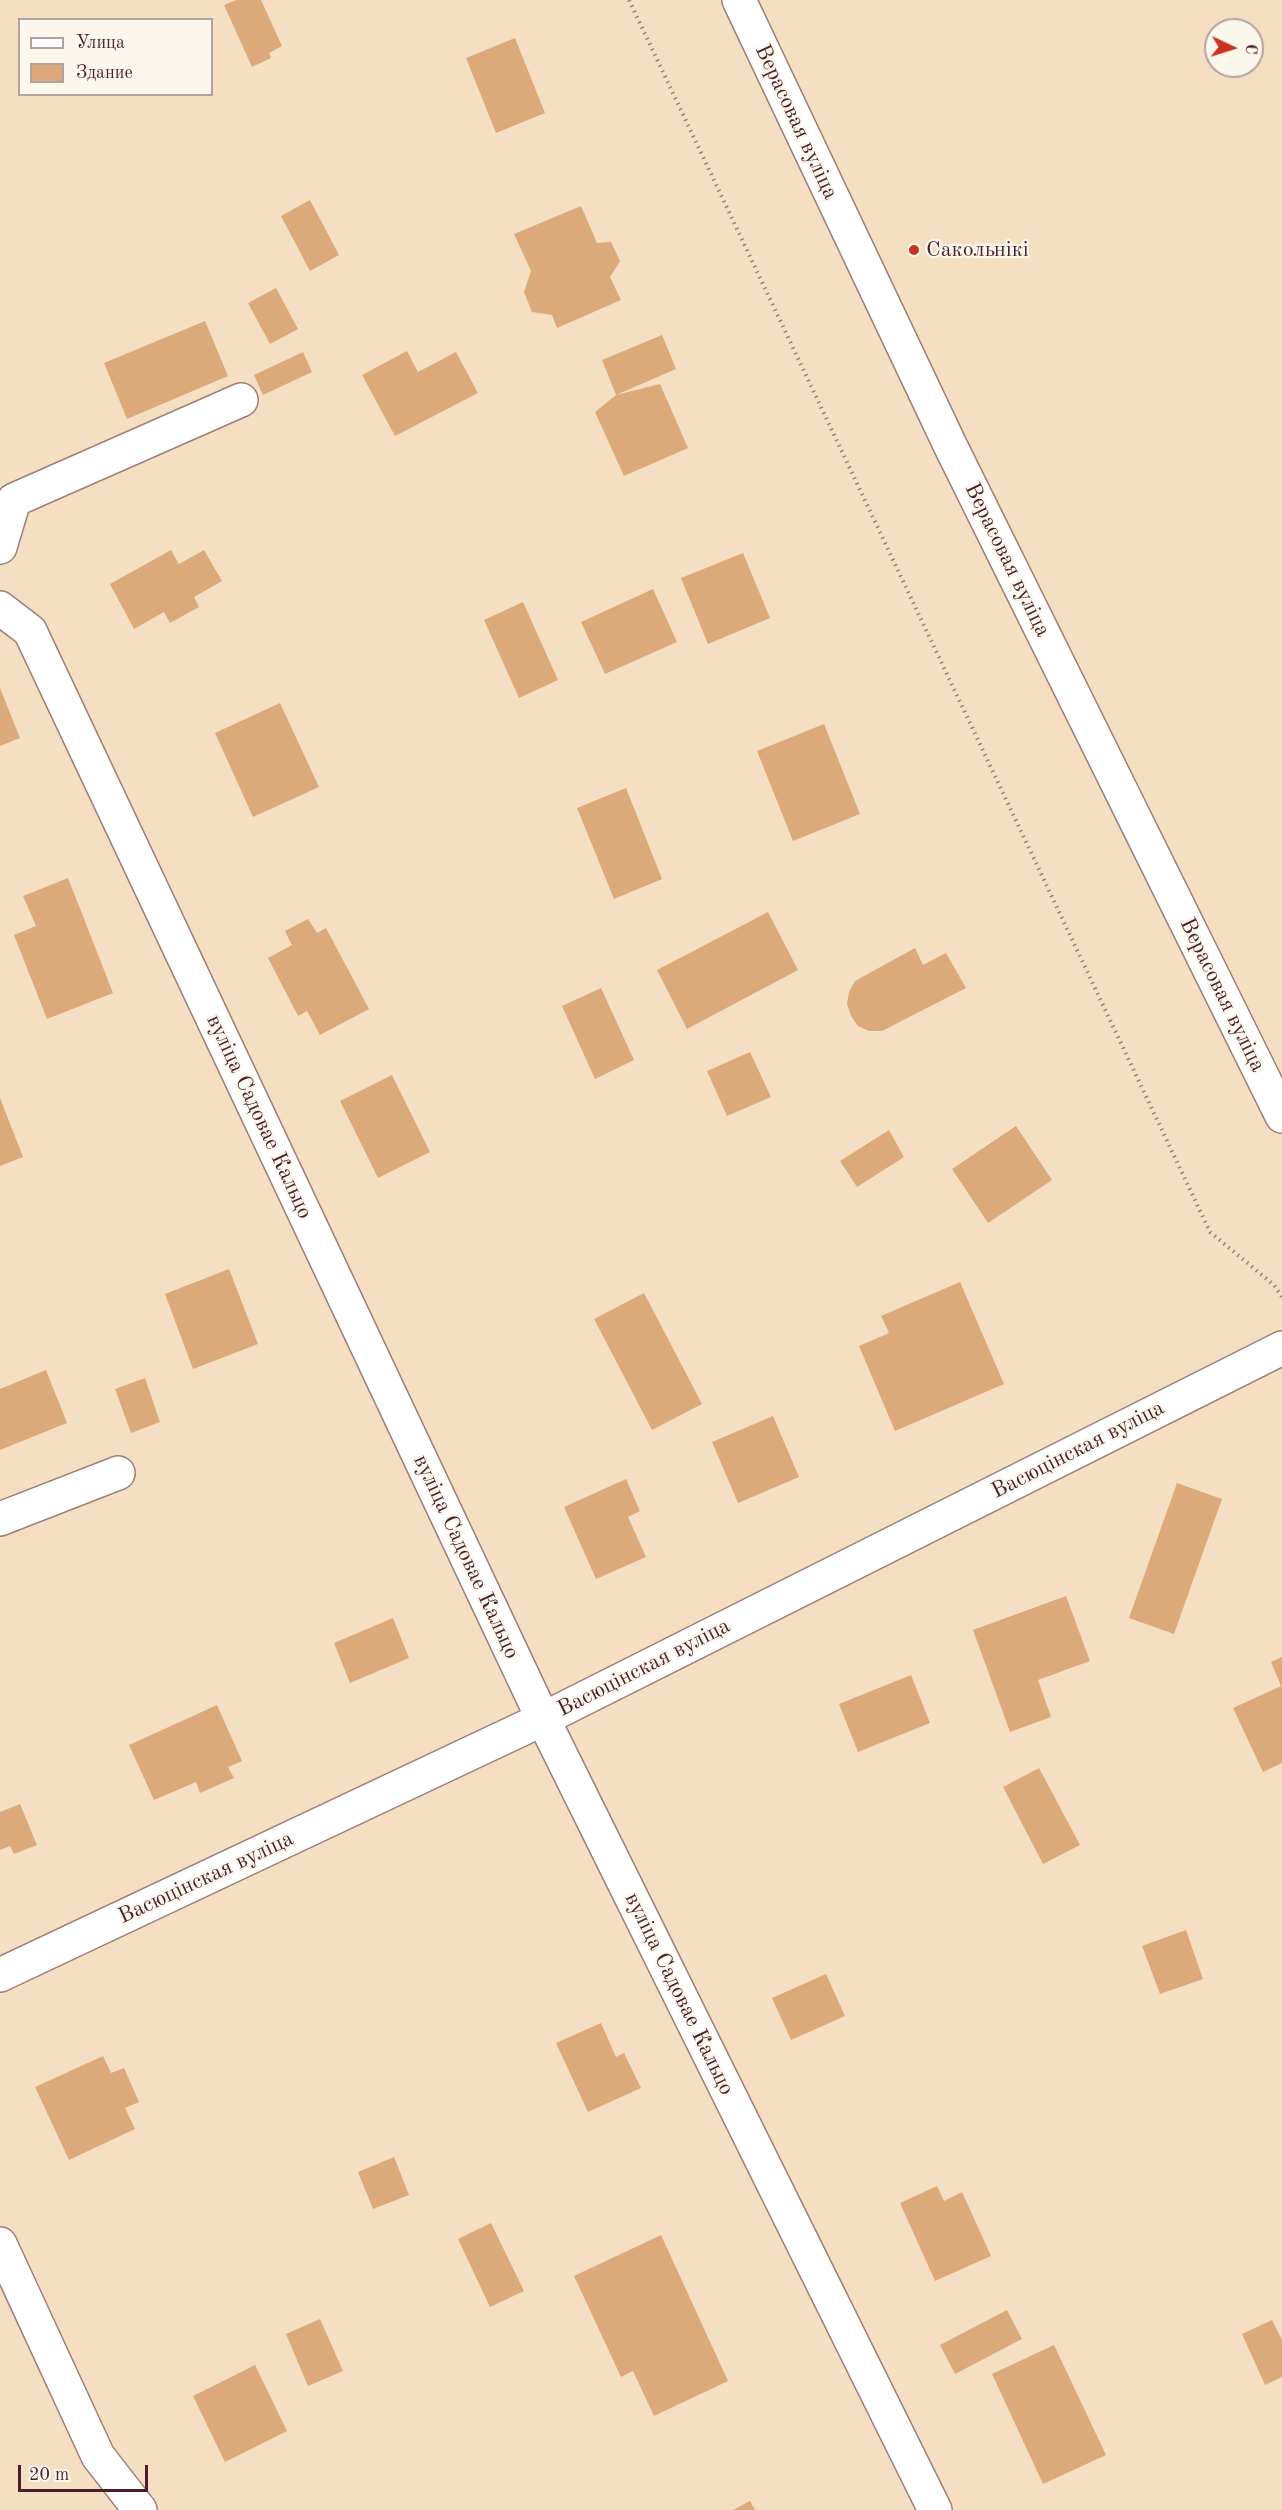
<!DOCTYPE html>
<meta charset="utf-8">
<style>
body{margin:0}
#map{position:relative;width:1282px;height:2510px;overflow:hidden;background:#f4dfc3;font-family:"Old Standard TT",serif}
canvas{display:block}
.legend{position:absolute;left:18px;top:18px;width:195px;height:78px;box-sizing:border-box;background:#fbf7ec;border:2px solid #b4a19f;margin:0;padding:8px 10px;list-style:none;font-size:18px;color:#4a1f2b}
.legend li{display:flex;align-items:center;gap:12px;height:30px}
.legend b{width:30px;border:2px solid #b4a19f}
.north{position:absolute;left:1204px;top:18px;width:60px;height:60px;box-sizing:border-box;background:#fbf7ec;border:2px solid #b4a19f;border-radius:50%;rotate:94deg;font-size:16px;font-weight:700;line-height:24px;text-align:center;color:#4a1f2b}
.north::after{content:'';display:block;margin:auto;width:21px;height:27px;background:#c8321e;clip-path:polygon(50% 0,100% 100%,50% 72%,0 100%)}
.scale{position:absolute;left:18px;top:2465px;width:130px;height:27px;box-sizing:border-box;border:3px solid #4a1f2b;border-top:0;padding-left:8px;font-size:18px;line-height:21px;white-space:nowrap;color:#4a1f2b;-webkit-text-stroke:4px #fbf7ec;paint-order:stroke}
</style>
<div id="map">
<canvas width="1282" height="2510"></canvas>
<ul class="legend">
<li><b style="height:8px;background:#fff"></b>Улица</li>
<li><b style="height:16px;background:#dcaa7a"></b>Здание</li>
</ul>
<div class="north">С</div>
<div class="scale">20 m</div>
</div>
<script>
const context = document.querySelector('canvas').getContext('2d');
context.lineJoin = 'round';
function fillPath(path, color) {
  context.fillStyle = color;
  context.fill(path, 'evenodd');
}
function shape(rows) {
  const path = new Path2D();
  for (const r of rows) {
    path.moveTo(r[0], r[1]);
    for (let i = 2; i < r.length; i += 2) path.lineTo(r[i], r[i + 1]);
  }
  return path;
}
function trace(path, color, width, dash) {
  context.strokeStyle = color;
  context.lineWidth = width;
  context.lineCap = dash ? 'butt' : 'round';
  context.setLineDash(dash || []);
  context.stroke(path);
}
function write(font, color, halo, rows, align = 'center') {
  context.font = font + ' "Old Standard TT",serif';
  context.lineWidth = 4.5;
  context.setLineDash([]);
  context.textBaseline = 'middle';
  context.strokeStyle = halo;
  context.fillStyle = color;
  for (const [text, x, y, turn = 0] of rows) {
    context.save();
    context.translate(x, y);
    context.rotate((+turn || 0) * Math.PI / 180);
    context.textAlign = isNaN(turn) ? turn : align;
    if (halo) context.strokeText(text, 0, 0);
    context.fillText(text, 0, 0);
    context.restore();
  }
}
fillPath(shape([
 [236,0,261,0,282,46,269,53,271,58,252,67,224,5],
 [515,38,545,113,496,133,466,58],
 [310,200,339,255,310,271,281,216],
 [581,206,597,243,611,242,620,261,610,277,621,300,557,328,552,315,532,312,524,292,531,271,514,234],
 [276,288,298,329,270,344,248,303],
 [205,321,228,376,127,419,104,363],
 [662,335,676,369,616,395,660,384,688,448,624,476,595,412,616,395,602,360],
 [407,351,418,372,456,352,478,393,395,436,362,375],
 [303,352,312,372,263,395,254,375],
 [171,550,179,564,204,550,222,581,194,597,199,607,170,623,164,612,134,629,110,584],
 [743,553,770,618,708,644,681,578],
 [653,589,677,642,605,674,581,622],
 [523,602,558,680,519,698,484,620],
 [0,688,20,738,0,746],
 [280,703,319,787,253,817,215,733],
 [824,724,860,814,793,841,757,751],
 [626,788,662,879,614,899,577,808],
 [68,878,113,993,47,1019,14,935,36,926,23,896],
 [768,912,798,970,687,1029,657,970],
 [308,919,317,933,326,928,369,1009,320,1035,307,1011,298,1016,268,958,292,945,285,931],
 [915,948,923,965,946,953,966,988,882,1031,869,1031,858,1026,851,1016,847,1004,849,992,855,981],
 [601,988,634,1060,595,1079,562,1006],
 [750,1052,771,1097,727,1116,707,1071],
 [392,1075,430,1152,378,1178,340,1101],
 [0,1098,23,1157,0,1166],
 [1016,1126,1052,1180,988,1223,952,1169],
 [889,1130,904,1157,857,1187,840,1161],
 [229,1269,258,1344,193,1369,165,1294],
 [960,1282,1004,1384,895,1431,859,1346,889,1333,881,1316],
 [644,1293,702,1404,652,1430,594,1319],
 [46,1370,67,1423,0,1450,0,1389],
 [145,1378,160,1422,131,1433,115,1389],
 [773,1416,799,1477,738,1503,712,1442],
 [626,1479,640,1511,628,1517,646,1557,596,1579,564,1507],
 [1177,1483,1222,1499,1174,1634,1129,1618],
 [1066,1596,1090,1661,1038,1680,1051,1717,1010,1732,973,1630],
 [393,1618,409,1658,350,1683,334,1643],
 [1282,1657,1282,1763,1263,1772,1233,1708,1281,1686,1271,1662],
 [911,1675,930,1723,858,1752,839,1704],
 [217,1705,242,1761,228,1767,234,1778,200,1793,196,1782,154,1800,129,1745],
 [1039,1768,1080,1845,1043,1864,1003,1787],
 [20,1804,37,1845,14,1854,10,1846,0,1850,0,1812],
 [1186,1930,1203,1979,1160,1994,1142,1946],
 [826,1974,845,2016,791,2040,772,1998],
 [601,2023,616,2057,624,2053,641,2088,588,2112,556,2043],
 [103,2056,111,2073,124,2068,139,2102,125,2108,135,2129,69,2160,35,2087],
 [394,2157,409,2195,373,2209,358,2172],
 [937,2186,944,2201,962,2192,991,2256,935,2281,900,2203],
 [491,2223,524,2291,490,2307,458,2239],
 [661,2235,728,2381,654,2416,633,2371,621,2377,574,2276],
 [1007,2310,1022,2339,955,2374,940,2345],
 [320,2319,343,2371,308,2386,286,2334],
 [1272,2320,1282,2340,1282,2377,1265,2385,1242,2334],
 [1054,2345,1106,2455,1043,2484,992,2374],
 [255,2365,287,2431,225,2462,193,2396],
 [750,2501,755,2510,733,2510]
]), '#dcaa7a');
const minor = shape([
 [739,0,950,445,1282,1116],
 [0,547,14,500,241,400],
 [0,608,30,631,543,1719,935,2510],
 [0,1519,118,1473],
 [0,1975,543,1719,1282,1348],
 [0,2244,98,2456,140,2510]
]);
trace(minor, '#9f7f77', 36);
trace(shape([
 [629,0,1210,1232,1274,1285,1282,1297]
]), '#9f7f77', 4, [1.5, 4.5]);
trace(minor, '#fff', 33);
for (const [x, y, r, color] of [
 [914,250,6,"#c8321e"]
]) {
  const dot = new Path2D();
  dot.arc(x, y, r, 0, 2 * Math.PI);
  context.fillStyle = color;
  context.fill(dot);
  trace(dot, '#fbf7ec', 2);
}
write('22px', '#4a1f2b', '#fbf7ec', [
 ["Верасовая вуліца",796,122,65],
 ["Верасовая вуліца",1007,560,64],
 ["Верасовая вуліца",1222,995,64],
 ["вуліца Садовае Кальцо",259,1117,65],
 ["Васюцінская вуліца",1078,1450,-27],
 ["вуліца Садовае Кальцо",466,1557,65],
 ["Васюцінская вуліца",644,1668,-27],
 ["Васюцінская вуліца",206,1878,-25],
 ["вуліца Садовае Кальцо",679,1994,64]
]);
write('22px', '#4a1f2b', '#fbf7ec', [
 ["Сакольнікі",926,250]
], 'left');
</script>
